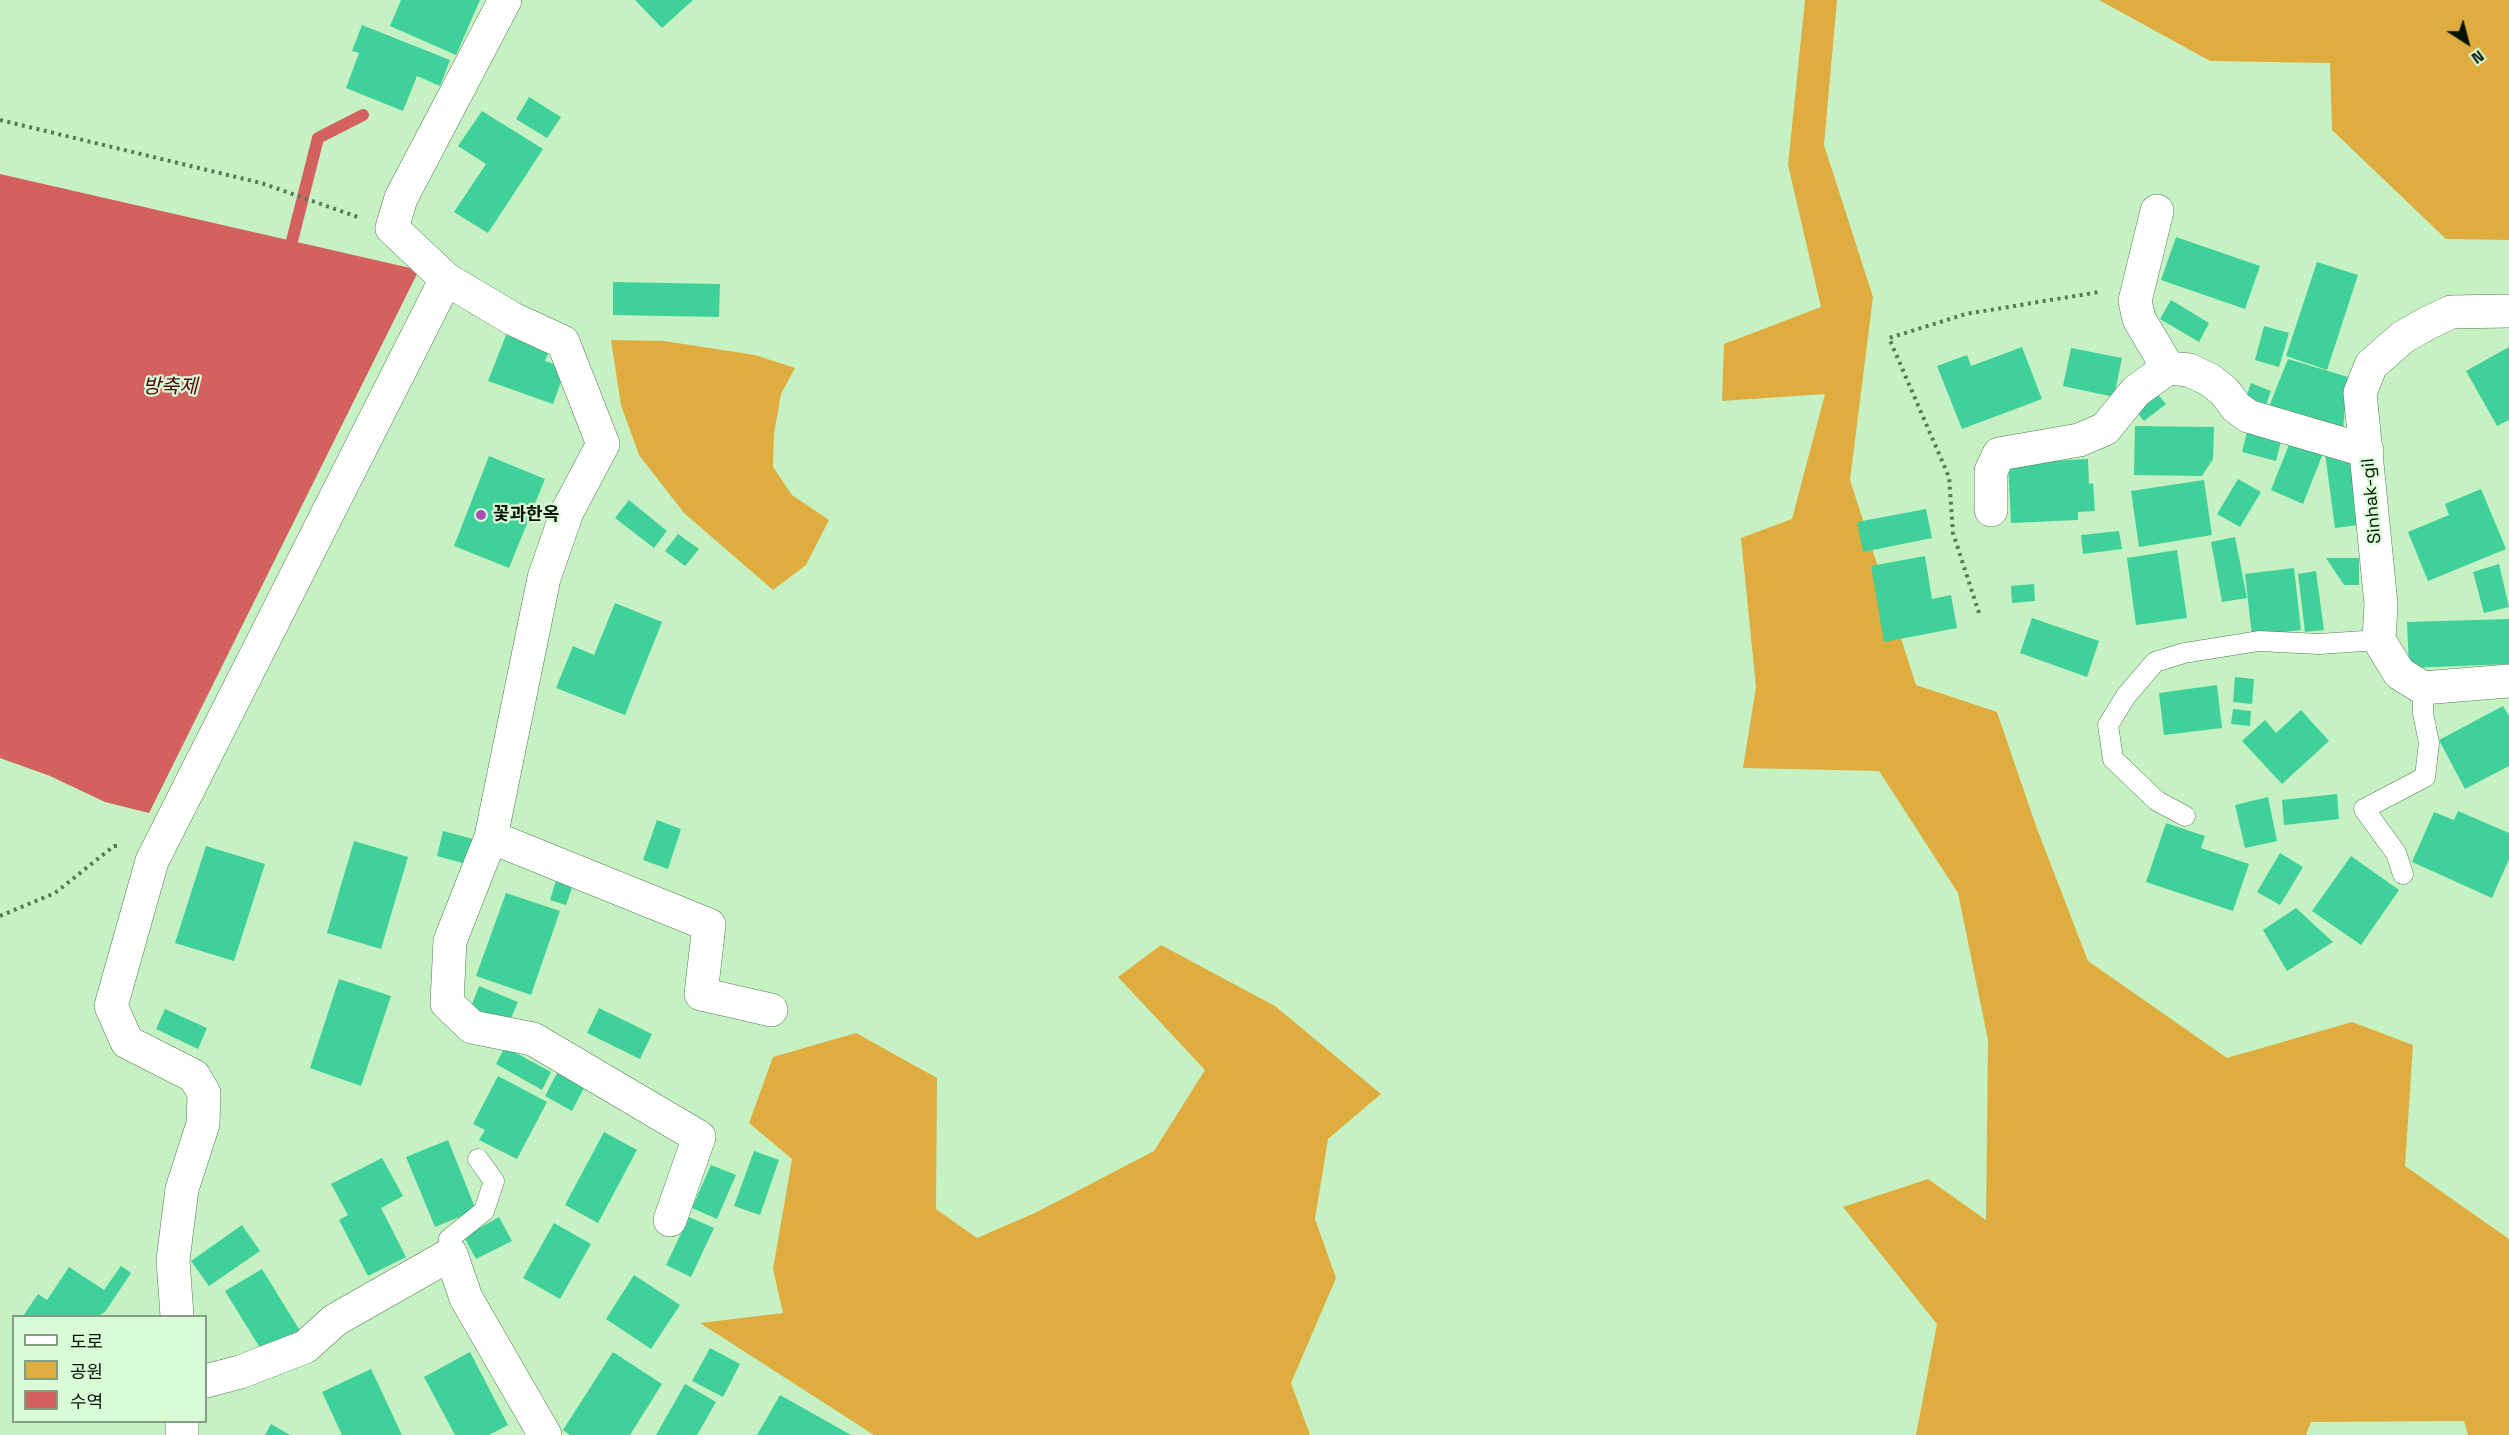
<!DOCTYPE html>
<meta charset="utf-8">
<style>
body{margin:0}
#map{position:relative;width:2509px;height:1435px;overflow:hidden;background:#c6f2c3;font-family:"Space Grotesk","Noto Sans KR",sans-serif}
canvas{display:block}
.legend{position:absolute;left:12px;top:1315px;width:195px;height:108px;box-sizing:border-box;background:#d9fcd7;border:2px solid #849e83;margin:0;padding:8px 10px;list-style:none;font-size:18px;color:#041204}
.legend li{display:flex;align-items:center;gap:12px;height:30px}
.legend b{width:30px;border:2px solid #849e83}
.north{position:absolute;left:2437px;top:12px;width:60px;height:60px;-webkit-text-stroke:4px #d9fcd7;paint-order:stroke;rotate:144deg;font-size:16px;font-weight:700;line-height:24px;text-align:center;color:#041204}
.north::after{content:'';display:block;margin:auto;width:21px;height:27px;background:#041204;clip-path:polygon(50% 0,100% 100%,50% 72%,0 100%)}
</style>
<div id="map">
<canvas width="2509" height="1435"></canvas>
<ul class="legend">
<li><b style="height:8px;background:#fff"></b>도로</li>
<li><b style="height:16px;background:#dfad3f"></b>공원</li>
<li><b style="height:16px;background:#d3625e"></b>수역</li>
</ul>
<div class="north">N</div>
</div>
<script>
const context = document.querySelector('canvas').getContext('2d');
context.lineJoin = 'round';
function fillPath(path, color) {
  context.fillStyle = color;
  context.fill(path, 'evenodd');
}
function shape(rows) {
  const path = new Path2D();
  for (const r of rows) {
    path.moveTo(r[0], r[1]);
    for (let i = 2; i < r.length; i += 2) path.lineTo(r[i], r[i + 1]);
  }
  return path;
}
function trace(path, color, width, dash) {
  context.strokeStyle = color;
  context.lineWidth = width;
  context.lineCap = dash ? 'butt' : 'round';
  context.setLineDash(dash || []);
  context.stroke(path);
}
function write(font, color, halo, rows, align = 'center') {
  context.font = font + ' "Space Grotesk","Noto Sans KR",sans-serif';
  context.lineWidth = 4.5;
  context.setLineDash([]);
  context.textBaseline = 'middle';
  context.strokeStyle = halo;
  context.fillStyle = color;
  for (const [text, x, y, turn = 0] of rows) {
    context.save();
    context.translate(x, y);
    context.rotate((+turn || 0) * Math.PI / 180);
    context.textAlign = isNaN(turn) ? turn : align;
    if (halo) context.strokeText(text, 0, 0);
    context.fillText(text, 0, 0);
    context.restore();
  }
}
fillPath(shape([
 [1805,0,1837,0,1824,145,1873,297,1850,480,1916,685,1997,712,2036,826,2088,961,2227,1058,2352,1022,2413,1045,2405,1166,2509,1239,2509,1435,2468,1435,2464,1421,2311,1422,2306,1435,1916,1435,1937,1324,1843,1207,1928,1179,1986,1220,1988,1040,1958,893,1879,771,1743,768,1756,687,1741,538,1792,519,1825,394,1722,401,1724,344,1821,307,1788,165],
 [2099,0,2509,0,2509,240,2446,239,2332,130,2330,63,2210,61],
 [611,340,664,341,755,355,795,368,781,394,774,434,773,467,792,495,829,520,806,565,773,590,684,513,639,455,621,405],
 [1161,945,1275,1006,1381,1094,1328,1139,1315,1219,1336,1278,1291,1383,1310,1435,874,1435,700,1323,783,1313,773,1269,792,1159,749,1123,773,1057,856,1033,937,1078,936,1209,977,1238,1037,1212,1154,1151,1205,1070,1118,977]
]), '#dfad3f');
fillPath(shape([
 [0,174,419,270,149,813,105,802,50,776,0,758]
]), '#d3625e');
trace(shape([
 [292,241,318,138,363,115]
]), '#d3625e', 12);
fillPath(shape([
 [401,0,480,0,456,55,390,26],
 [635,0,693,0,662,28],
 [362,25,450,60,440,86,417,76,403,111,346,88,359,53,352,51],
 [529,97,561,117,547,138,516,119],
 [482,111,543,149,488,233,454,212,486,164,458,146],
 [2176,237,2260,266,2245,309,2161,280],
 [2317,262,2358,275,2327,370,2286,356],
 [613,282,720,284,719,317,613,315],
 [2171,300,2209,323,2199,342,2160,319],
 [2264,326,2289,333,2279,367,2255,360],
 [506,335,549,351,545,361,566,368,553,404,488,381],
 [2022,347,2042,399,1962,429,1937,366,1967,355,1971,366],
 [2509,347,2509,420,2497,426,2466,371],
 [2071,348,2122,358,2114,397,2063,386],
 [2288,359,2348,377,2342,439,2266,414],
 [2251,383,2271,391,2263,413,2243,407],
 [2154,390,2166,404,2144,421,2133,407],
 [2135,426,2214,427,2213,459,2202,476,2134,475],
 [2248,428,2282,437,2276,461,2242,452],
 [2292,437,2324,451,2303,504,2271,490],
 [2349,450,2358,525,2335,528,2325,453],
 [489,456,545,479,509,568,454,546],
 [2088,459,2089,484,2093,483,2095,511,2078,512,2078,520,2011,523,2008,463],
 [2238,479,2261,492,2240,527,2217,514],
 [2204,480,2212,535,2139,547,2131,491],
 [2481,489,2506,549,2428,581,2408,532,2449,515,2445,504],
 [629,500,667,531,654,548,615,518],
 [1926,509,1932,538,1863,552,1857,522],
 [2119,531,2122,549,2083,554,2081,535],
 [678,534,699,549,685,566,665,551],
 [2235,537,2247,598,2222,602,2211,542],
 [2177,550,2187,618,2136,625,2127,558],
 [1925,556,1932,599,1951,595,1957,628,1884,642,1871,566],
 [2326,558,2359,558,2359,585,2344,585],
 [2499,564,2509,607,2484,613,2473,572],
 [2294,568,2301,630,2252,636,2245,574],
 [2316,571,2324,630,2305,632,2298,574],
 [2034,584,2035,601,2012,603,2011,586],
 [615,603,662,622,625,715,556,688,573,646,594,655],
 [2032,618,2099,641,2087,677,2020,653],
 [2509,619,2509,664,2409,668,2407,622],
 [2235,677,2254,679,2252,704,2233,702],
 [2217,685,2222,728,2164,735,2159,693],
 [2503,706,2509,716,2509,766,2465,789,2439,740],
 [2233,709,2251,711,2250,726,2231,724],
 [2301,710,2329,741,2282,784,2242,741,2265,720,2276,733],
 [2337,794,2339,819,2284,825,2282,800],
 [2268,797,2277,841,2245,848,2235,805],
 [2458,811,2509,833,2509,859,2492,898,2412,862,2434,812,2454,820],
 [657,820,681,829,668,869,643,860],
 [2166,823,2205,836,2201,848,2249,864,2233,911,2146,882],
 [443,831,473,839,466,864,437,856],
 [354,841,408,857,381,949,327,933],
 [206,846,265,864,234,961,175,943],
 [2280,853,2303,867,2280,905,2257,892],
 [2351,856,2399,890,2361,945,2312,911],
 [557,877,574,882,566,905,550,900],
 [506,893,560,911,531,995,476,976],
 [2296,908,2333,942,2287,971,2263,930],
 [339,979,391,996,361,1086,310,1068],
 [479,986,518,1002,509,1023,471,1007],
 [599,1008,652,1034,640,1059,587,1033],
 [165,1009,207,1028,198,1049,156,1029],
 [505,1047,551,1072,542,1090,496,1064],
 [557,1073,584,1088,572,1111,545,1096],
 [498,1076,547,1102,517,1159,479,1140,485,1130,473,1124],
 [604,1132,637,1150,598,1223,565,1205],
 [448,1140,476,1210,435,1227,406,1157],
 [754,1151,779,1160,760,1215,734,1206],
 [382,1158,403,1196,381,1208,406,1257,368,1276,339,1220,348,1215,331,1184],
 [711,1165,736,1175,717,1219,692,1208],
 [499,1217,512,1241,476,1259,464,1237],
 [689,1217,714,1228,691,1277,666,1265],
 [554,1223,591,1244,560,1299,523,1278],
 [242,1225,260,1251,209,1286,191,1261],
 [121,1266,131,1273,105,1312,98,1316,23,1316,38,1294,47,1300,69,1267,104,1290],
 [262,1269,302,1334,265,1356,225,1291],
 [634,1275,680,1305,651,1349,606,1319],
 [710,1348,740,1364,723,1397,692,1381],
 [470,1352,508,1425,489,1435,455,1435,424,1377],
 [613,1352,662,1384,630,1435,570,1435,563,1430],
 [371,1369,402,1435,342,1435,322,1392],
 [685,1384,716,1402,697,1435,656,1435],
 [780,1395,851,1435,757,1435],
 [271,1424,290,1435,265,1435]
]), '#40d09a');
const lane = shape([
 [2185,816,2157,801,2113,759,2108,725,2126,696,2155,662,2184,653,2259,641,2319,644,2379,640],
 [2403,874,2396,853,2364,809,2425,777,2429,743,2423,713,2423,688],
 [451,1254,449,1239,484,1211,494,1181,478,1159]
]);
const street = shape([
 [2157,211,2135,301,2139,319,2168,368,2189,370,2210,380,2224,391,2236,407,2248,416,2367,451],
 [446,279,513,319,563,342,603,444,567,512,544,578,491,837,450,941,447,1003,472,1027,533,1039,699,1137,670,1220],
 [2509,311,2451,312,2428,323,2403,337,2371,365,2360,393,2381,604,2379,640,2399,673,2423,688,2509,681],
 [1991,510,1991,471,1999,454,2079,440,2105,429,2136,391,2168,368],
 [491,837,709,925,701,994,771,1010],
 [177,1316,173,1260,182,1189,203,1124,204,1093,194,1076,127,1042,111,1006,152,861,446,279,392,228,401,198,505,0],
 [206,1381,240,1372,305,1347,335,1320,451,1254,466,1298,545,1435],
 [182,1435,182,1422]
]);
trace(lane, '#537b52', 21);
trace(street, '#537b52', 34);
trace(shape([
 [0,120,261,183,358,217],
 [1979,613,1953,533,1949,477,1889,338,1966,314,2099,292],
 [0,916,55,893,114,846,117,846]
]), '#5b775a', 4, [3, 4.5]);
trace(lane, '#fff', 20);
trace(street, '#fff', 33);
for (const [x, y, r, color] of [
 [481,515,6,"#ad4eb7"]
]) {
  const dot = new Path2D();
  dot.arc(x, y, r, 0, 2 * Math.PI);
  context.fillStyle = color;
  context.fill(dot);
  trace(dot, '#d9fcd7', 2);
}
write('18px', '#041204', '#d9fcd7', [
 ["Sinhak-gil",2372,501,-95]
]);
write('bold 18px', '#041204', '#d9fcd7', [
 ["꽃과한옥",493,515]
], 'left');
write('italic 20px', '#53090f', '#d9fcd7', [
 ["방축제",170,388]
]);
</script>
